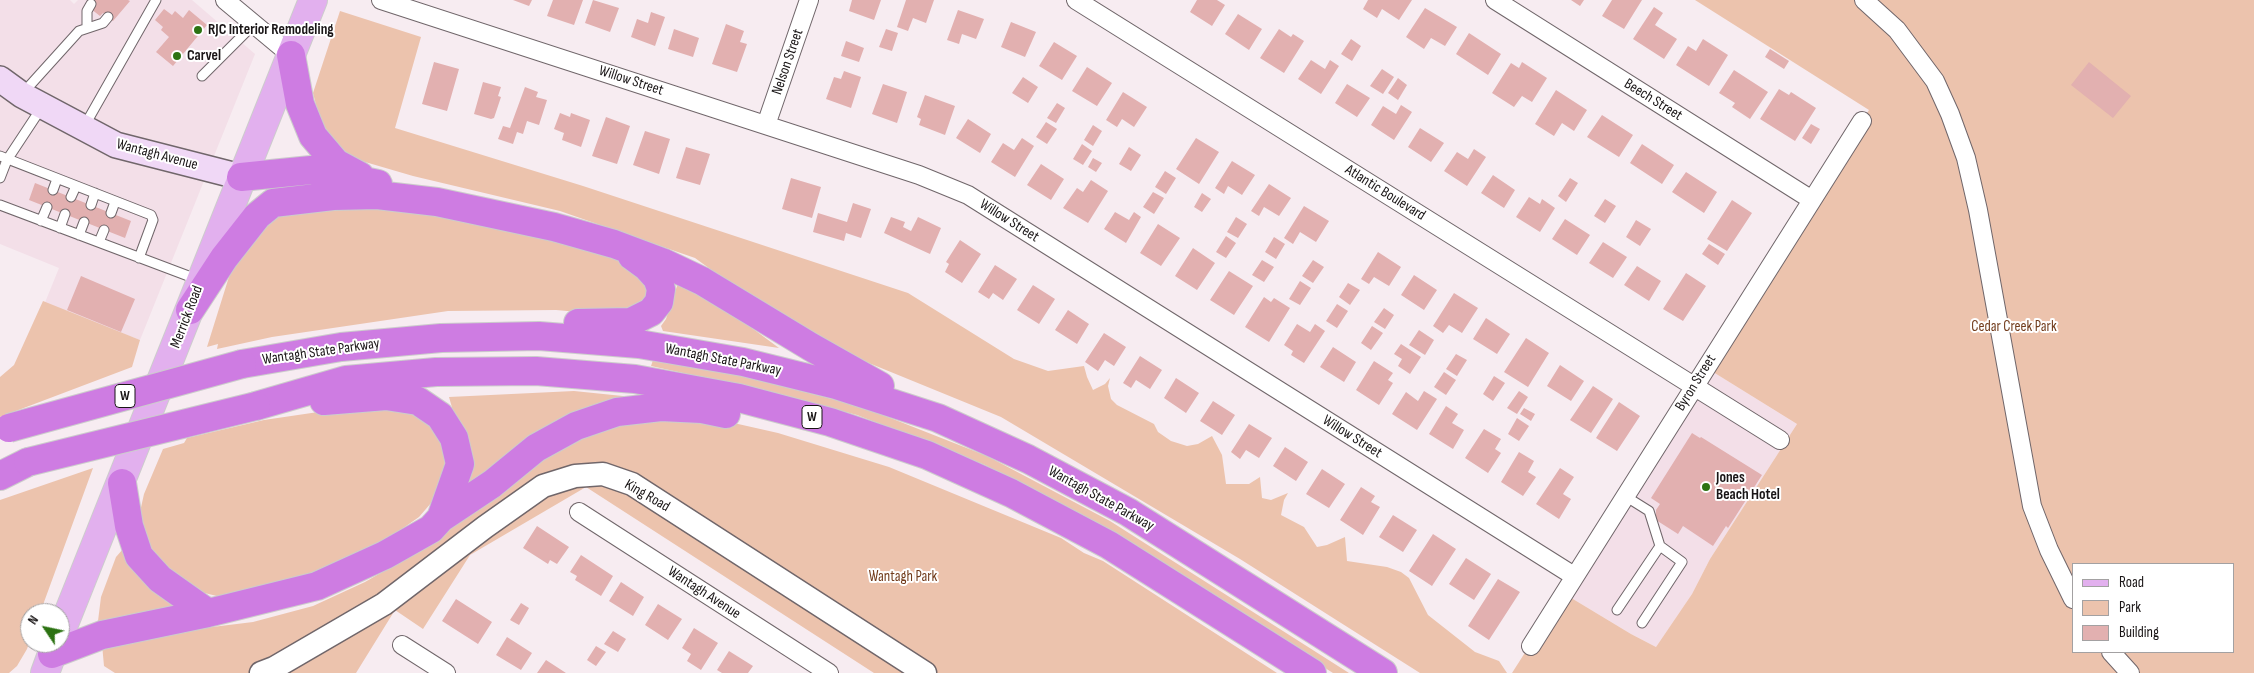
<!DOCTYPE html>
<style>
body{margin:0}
#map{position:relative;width:2254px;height:673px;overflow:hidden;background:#f7ecf1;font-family:"Sofia Sans Condensed",sans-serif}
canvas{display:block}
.legend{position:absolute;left:2072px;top:563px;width:162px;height:90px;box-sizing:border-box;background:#fff;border:1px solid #a3a1a2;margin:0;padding:6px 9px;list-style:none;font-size:15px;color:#191516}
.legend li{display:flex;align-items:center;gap:10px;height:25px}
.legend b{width:25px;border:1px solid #a3a1a2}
.north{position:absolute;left:20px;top:603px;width:50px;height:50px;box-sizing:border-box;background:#fff;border:1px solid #a3a1a2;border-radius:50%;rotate:304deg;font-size:14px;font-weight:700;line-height:20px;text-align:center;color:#191516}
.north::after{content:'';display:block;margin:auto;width:18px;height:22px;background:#2c7212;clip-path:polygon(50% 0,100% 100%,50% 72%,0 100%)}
</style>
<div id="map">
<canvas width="2254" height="673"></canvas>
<ul class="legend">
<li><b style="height:6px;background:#e2b0ee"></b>Road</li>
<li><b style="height:14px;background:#ecc3ad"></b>Park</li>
<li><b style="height:14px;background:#e2b0b0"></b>Building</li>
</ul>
<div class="north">N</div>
</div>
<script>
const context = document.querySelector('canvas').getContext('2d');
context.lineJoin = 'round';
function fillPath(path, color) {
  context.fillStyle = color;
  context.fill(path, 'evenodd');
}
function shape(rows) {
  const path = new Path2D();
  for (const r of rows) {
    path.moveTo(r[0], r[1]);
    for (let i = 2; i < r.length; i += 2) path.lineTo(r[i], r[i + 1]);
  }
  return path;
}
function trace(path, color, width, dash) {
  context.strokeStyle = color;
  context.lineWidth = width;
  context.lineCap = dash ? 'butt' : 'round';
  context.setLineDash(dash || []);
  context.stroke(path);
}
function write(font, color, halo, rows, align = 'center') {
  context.font = font + ' "Sofia Sans Condensed",sans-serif';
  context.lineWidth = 4;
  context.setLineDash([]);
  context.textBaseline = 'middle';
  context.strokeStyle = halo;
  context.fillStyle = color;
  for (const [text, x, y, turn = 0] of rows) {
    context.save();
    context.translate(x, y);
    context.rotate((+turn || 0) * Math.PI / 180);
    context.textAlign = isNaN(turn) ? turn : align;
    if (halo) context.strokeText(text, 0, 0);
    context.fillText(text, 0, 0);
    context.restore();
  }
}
fillPath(shape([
 [0,0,70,0,74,4,78,0,192,0,255,54,140,340,44,305,59,268,0,244],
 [1705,367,1797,424,1710,559,1692,594,1656,647,1631,634,1563,593]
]), '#f3dfe8');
fillPath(shape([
 [1695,0,2254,0,2254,673,1512,673,1563,593,1631,634,1656,647,1692,594,1710,559,1797,424,1705,367,1869,110],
 [2073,564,2233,564,2233,652,2073,652],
 [340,11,421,37,395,128,583,186,908,293,1014,359,1048,371,1084,366,1087,377,1093,390,1105,384,1110,378,1108,386,1111,399,1117,405,1154,424,1158,432,1171,441,1187,446,1198,444,1212,436,1222,455,1226,484,1249,484,1260,477,1262,498,1271,500,1288,493,1284,500,1281,515,1304,527,1317,547,1327,545,1345,537,1347,561,1387,567,1401,572,1409,578,1428,615,1475,652,1499,661,1507,673,1420,673,1240,559,1001,417,859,359,764,308,695,258,560,211,413,176,348,157,322,128,313,93],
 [379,206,536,235,599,252,632,265,651,289,648,303,624,316,556,310,448,311,272,337,217,349,218,344,207,347,233,264,278,213],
 [679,280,710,297,779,348,663,331,661,326,666,319],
 [43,301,140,340,132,367,0,417,0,377,14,365],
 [653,360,713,369,860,406,987,456,1110,521,1349,673,1333,673,1104,528,985,465,857,415,765,391,651,366],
 [574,391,652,399,461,495,469,449,466,430,453,411,449,397],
 [386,402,427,417,449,457,438,495,419,517,376,547,313,574,221,597,184,588,152,561,138,521,144,494,163,449,184,443,187,438,264,420],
 [716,419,778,433,889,467,1061,538,1084,553,1103,561,1277,673,874,673,586,487,470,555,423,629,395,610,356,673,115,673,104,666,102,644,123,638,253,622,313,606,365,582,412,555,519,471,606,423],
 [93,468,40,613,30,613,30,640,27,649,17,666,9,673,0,673,0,500],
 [123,549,180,610,111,621,98,621,101,597,116,557]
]), '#ecc3ad');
fillPath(shape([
 [87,0,128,0,130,1,113,21,103,13,100,16,91,9,94,5],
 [513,0,532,0,529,6],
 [553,0,583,0,574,25,547,16],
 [593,0,619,8,610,32,585,23],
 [852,0,881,0,874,20,849,11],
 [906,0,934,0,926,23,913,18,908,31,897,27],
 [1197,0,1217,0,1225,5,1212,26,1190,12],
 [1368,0,1412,0,1399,20,1382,9,1377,18,1363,9],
 [1571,0,1584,0,1580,6],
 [1612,0,1642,0,1624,29,1602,16],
 [1654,7,1663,13,1655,25,1677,39,1664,59,1633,39],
 [1425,8,1457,27,1445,46,1431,38,1424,49,1406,37],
 [164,9,172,15,175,11,183,18,189,10,207,25,173,66,156,52,169,37,161,30,163,27,155,20],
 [958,10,984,19,976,39,962,34,959,44,947,40],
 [651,12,665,17,655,46,631,37,637,19,648,23],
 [1238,14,1262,29,1249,50,1225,34],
 [1011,22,1036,32,1025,57,1001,47],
 [726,24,744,31,740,42,747,44,737,72,712,64],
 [674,29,699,38,693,57,668,49],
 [886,29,898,33,892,51,879,47],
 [1279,29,1291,37,1293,34,1304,41,1284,73,1260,58],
 [1469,33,1501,54,1488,75,1456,54],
 [1351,39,1361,46,1352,61,1341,54],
 [1703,39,1728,55,1709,86,1676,65,1688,46,1696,51],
 [846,41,864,48,859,62,841,56],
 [1054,42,1077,56,1062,80,1039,66],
 [1770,49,1789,61,1784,69,1765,57],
 [1311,60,1325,69,1330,60,1339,66,1321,94,1298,79],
 [434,62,459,69,447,111,422,104],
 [1522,62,1547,78,1532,102,1522,96,1514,107,1492,93,1511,63,1519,68],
 [2089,62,2131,96,2113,118,2071,85],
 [1087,67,1112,83,1097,106,1072,91],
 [1382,69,1394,77,1383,94,1370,86],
 [1734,70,1768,92,1750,119,1732,107,1735,103,1719,93],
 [844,71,861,77,851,108,826,99,834,77,841,79],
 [1023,77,1038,87,1028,103,1012,93],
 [1398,78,1407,85,1398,100,1388,93],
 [483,82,501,87,498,96,501,97,494,118,491,119,474,114],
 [883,84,907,92,897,123,872,114],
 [1347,84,1370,98,1357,117,1335,103],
 [525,87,538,92,536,97,547,100,539,125,527,121,523,134,517,132,513,144,498,139,503,126,510,128],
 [1779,89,1789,95,1791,92,1816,108,1795,141,1760,119],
 [1556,90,1587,110,1574,131,1562,123,1554,136,1535,124],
 [1123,92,1147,107,1134,127,1122,119,1117,127,1106,120],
 [925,95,955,106,945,135,919,125,921,119,917,117],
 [1057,103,1065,108,1056,123,1047,118],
 [1401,105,1412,112,1394,140,1371,125,1383,106,1396,114],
 [560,113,570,117,571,113,590,120,581,147,562,140,564,133,554,129],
 [1602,115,1633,135,1619,157,1587,137],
 [606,117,630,126,617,164,592,156],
 [968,119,991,134,980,153,956,138],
 [1046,122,1057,129,1047,144,1036,137],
 [1811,124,1820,129,1811,144,1802,138],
 [1093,125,1102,131,1093,146,1084,140],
 [1420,128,1444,143,1431,162,1408,147],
 [645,131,670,139,659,174,633,165],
 [1022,138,1034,146,1015,177,991,162,1003,143,1014,150],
 [1196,138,1219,152,1199,184,1176,169],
 [1082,144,1092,151,1083,165,1073,159],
 [1642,144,1674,165,1662,184,1630,163],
 [686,147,710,154,700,185,676,178],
 [1129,147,1141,155,1131,171,1119,164],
 [1474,149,1486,157,1467,186,1444,171,1457,152,1468,159],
 [1093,158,1102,163,1096,172,1088,167],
 [1232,161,1255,175,1242,195,1228,186,1224,194,1215,188],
 [1041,164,1064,179,1051,200,1027,185],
 [1165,171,1176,178,1166,194,1155,187],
 [1686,172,1717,192,1704,213,1672,192],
 [1493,175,1515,190,1504,208,1481,193],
 [791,178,821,187,812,218,782,209],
 [1570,178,1578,183,1566,202,1558,196],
 [1091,180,1108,191,1088,223,1063,208,1077,188,1083,192],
 [35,183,131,221,125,238,29,200],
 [1269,184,1291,198,1279,216,1264,207,1259,216,1251,211],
 [1153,192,1164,198,1154,214,1143,207],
 [1202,193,1211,199,1202,212,1194,207],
 [1529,197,1540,204,1542,199,1555,208,1540,232,1516,217],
 [1605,199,1616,206,1605,223,1594,216],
 [1732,200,1752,213,1727,251,1707,239],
 [853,203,871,209,861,238,846,233,844,241,813,232,818,213,847,222],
 [1304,206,1329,221,1316,242,1300,232,1293,244,1284,238],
 [1115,212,1129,220,1134,212,1141,217,1126,243,1104,229],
 [891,217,905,222,903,227,911,231,918,217,941,228,930,254,884,233],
 [1236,217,1247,224,1238,238,1227,232],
 [1565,219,1590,235,1577,255,1552,239],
 [1636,220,1651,229,1640,246,1626,237],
 [1158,224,1180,238,1161,266,1140,253],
 [1226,236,1236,243,1226,258,1216,252],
 [1274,237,1285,244,1276,259,1265,252],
 [960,240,981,254,962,283,945,272,949,264,946,262],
 [1603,242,1627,257,1613,278,1589,263],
 [1709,244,1725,254,1718,265,1702,254],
 [1193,248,1215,263,1197,290,1175,276],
 [1378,252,1401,267,1389,286,1374,277,1369,284,1361,279],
 [1262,260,1274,267,1264,282,1252,275],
 [1313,260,1324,267,1313,283,1302,276],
 [995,265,1017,279,1003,300,993,293,989,299,978,292],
 [1637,266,1661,281,1649,301,1624,285],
 [1229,271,1253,286,1234,315,1210,300],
 [1686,273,1706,286,1683,321,1663,309],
 [1414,275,1437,290,1424,310,1401,295],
 [81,276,135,299,121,332,67,310],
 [1300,281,1311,288,1300,305,1289,299],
 [1348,283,1360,290,1350,305,1339,297],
 [1033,285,1055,299,1039,324,1017,310],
 [1454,293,1478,308,1462,333,1449,325,1443,333,1433,326],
 [1264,297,1271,302,1274,298,1290,308,1269,342,1245,327],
 [1337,304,1348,311,1337,328,1326,321],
 [1384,308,1394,315,1385,329,1374,322],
 [1068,310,1089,324,1077,344,1055,330],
 [1486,318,1510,334,1497,354,1473,339],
 [1297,324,1310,332,1315,324,1325,331,1304,363,1291,355,1293,351,1284,345],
 [1372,326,1383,333,1371,350,1361,343],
 [1419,330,1434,340,1425,355,1409,345],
 [1104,333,1126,347,1114,366,1105,360,1098,371,1085,362],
 [1526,338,1549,353,1528,387,1504,372],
 [1401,344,1421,357,1410,374,1398,366,1402,359,1394,354],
 [1333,347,1356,362,1344,382,1320,367],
 [1456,354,1467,360,1457,376,1446,369],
 [1140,356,1162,370,1150,389,1136,380,1131,388,1123,383],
 [1374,361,1393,373,1388,380,1393,383,1379,405,1356,390],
 [1560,365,1584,381,1571,401,1547,386],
 [1444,372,1456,380,1446,395,1434,387],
 [1494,376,1505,383,1493,401,1483,394],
 [1176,378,1199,393,1186,413,1164,398],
 [1593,386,1613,399,1591,433,1570,420],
 [1424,391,1437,399,1417,430,1392,414,1406,392,1418,401],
 [1519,391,1528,397,1517,414,1507,408],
 [1213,401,1235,415,1222,435,1200,421],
 [1619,402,1640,416,1617,451,1596,438],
 [1446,406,1458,414,1452,423,1464,430,1453,449,1429,434],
 [1524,408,1535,414,1531,421,1520,414],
 [1517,418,1529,426,1519,441,1508,434],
 [1249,424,1272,438,1259,458,1246,450,1240,459,1231,452],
 [1484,429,1501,439,1495,449,1501,453,1488,473,1465,458],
 [1692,433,1700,438,1701,437,1762,475,1728,528,1726,526,1713,546,1683,526,1678,534,1656,520,1656,510,1660,504,1651,498],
 [1285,447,1308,462,1296,481,1273,466],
 [1519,452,1534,461,1528,472,1536,477,1523,496,1501,482],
 [1560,468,1574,477,1563,494,1571,499,1559,519,1536,504],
 [1322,469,1345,484,1329,508,1306,494],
 [1361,487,1375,496,1371,502,1380,507,1363,535,1340,520],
 [1393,515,1417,530,1403,552,1379,537],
 [537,526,569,547,557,564,550,560,548,564,523,548],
 [1433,534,1456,549,1432,586,1409,571],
 [581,555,613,576,601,596,575,580,577,576,570,572],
 [1466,558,1491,574,1474,600,1449,584],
 [1498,579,1520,592,1489,640,1468,626],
 [621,582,644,597,633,616,609,601],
 [456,599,492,622,478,644,442,621],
 [521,603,529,608,519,625,510,620],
 [658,604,682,619,668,640,645,625],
 [694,628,718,643,701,670,687,661,691,654,682,648],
 [613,631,626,639,618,652,604,644],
 [507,637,532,653,521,670,496,655],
 [596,646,606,652,596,666,587,660],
 [729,651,753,666,748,673,722,673,717,670],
 [546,660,566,673,537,673]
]), '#e2b0b0');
const service = shape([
 [87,28,87,11,91,4],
 [202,76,254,24],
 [23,93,79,31,103,23,108,17],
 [85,125,156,0],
 [0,156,151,215,153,220,139,258],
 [0,178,7,160,42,107],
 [53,190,57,179],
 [71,197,76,186],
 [0,205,199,280],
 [91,205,95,193],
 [111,213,115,202],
 [41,221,47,207],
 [60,228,65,214],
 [79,235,84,222],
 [99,242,104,230],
 [1617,610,1660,546,1649,511,1625,496],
 [1642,623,1682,562,1660,546]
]);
const minor = shape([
 [225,0,291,55],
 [381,0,919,175,968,195,1574,576],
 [1076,0,1780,440],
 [1495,0,1812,200],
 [1864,0,1897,30,1935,81,1950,114,1966,158,1978,210,2032,506,2049,550,2073,599],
 [766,125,809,0],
 [579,512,829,673],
 [402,645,446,673],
 [1531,646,1862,121],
 [2111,652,2130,673]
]);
const tertiary = shape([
 [261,673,274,668,384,604,485,527,543,486,575,476,603,474,632,484,925,673]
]);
const secondary = shape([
 [0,79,22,95,116,145,241,177]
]);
const primary = shape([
 [60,634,313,0],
 [45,673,56,643]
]);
const motorway = shape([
 [291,55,300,104,313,136,336,163,360,176],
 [241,177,311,170,378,184],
 [190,310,224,258,257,216,273,203,333,196,377,195,437,202,554,227,614,244,662,262,702,281,811,347,880,386],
 [578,323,631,322,651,312,659,302,661,289,657,278,647,267,632,256],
 [242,364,341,347,441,338,539,336,639,344,743,362,836,385,938,418,1028,459,1128,512,1383,673],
 [324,401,386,396,418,401,440,416,454,438,460,464,441,518],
 [256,406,346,380,436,372,536,371,635,379,739,398,830,422,927,455,1011,493,1109,545,1312,673],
 [0,476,28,462],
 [122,483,129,526,139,556,160,579,208,613],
 [52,654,102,635,208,613,317,586,385,555,431,529,441,518,492,484,536,448,576,426,617,412,661,407,702,409,726,414]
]);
trace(service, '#70666a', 11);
trace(minor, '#70666a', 20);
trace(tertiary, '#70666a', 25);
trace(secondary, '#70666a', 28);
trace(primary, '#ccc', 30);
trace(motorway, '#ccc', 30);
trace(service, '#fff', 9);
trace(minor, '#fff', 18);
trace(tertiary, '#fff', 22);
trace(secondary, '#f0d8f6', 25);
trace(primary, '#e2b0ee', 28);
trace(motorway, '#ce7ce2', 28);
const motorwayBridge = shape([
 [9,428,242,364],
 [28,462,256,406]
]);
trace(motorwayBridge, '#ccc', 30, []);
trace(motorwayBridge, '#ce7ce2', 28);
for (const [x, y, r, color] of [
 [198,30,5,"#2c7212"],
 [177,56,5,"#2c7212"],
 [1706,487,5,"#2c7212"]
]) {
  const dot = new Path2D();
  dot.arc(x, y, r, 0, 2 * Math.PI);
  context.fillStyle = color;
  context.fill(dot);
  trace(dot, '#fff', 2);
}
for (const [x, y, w] of [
 [125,396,20],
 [812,417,20]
]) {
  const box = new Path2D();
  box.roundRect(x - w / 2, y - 11.5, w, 23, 4);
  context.fillStyle = '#fff';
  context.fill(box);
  trace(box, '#191516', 1);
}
write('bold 14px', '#191516', null, [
 ["W",125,396],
 ["W",812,417]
]);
write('bold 15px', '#191516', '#fff', [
 ["RJC Interior Remodeling",208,30],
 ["Carvel",187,56],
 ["Jones",1716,478],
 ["Beach Hotel",1716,495]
], 'left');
write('15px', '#191516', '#fff', [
 ["Nelson Street",788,62,-71],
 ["Willow Street",631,81,18],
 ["Beech Street",1653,100,32],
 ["Wantagh Avenue",157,155,15],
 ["Atlantic Boulevard",1385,193,32],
 ["Willow Street",1009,221,32],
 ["Merrick Road",187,317,-69],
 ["Wantagh State Parkway",321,352,-8],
 ["Wantagh State Parkway",723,360,11],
 ["Byron Street",1696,383,-58],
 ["Willow Street",1352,437,32],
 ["King Road",647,496,30],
 ["Wantagh State Parkway",1101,499,29],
 ["Wantagh Avenue",704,593,33]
]);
write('15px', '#713b1b', '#fff', [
 ["Cedar Creek Park",2014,327],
 ["Wantagh Park",903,577]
]);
</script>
